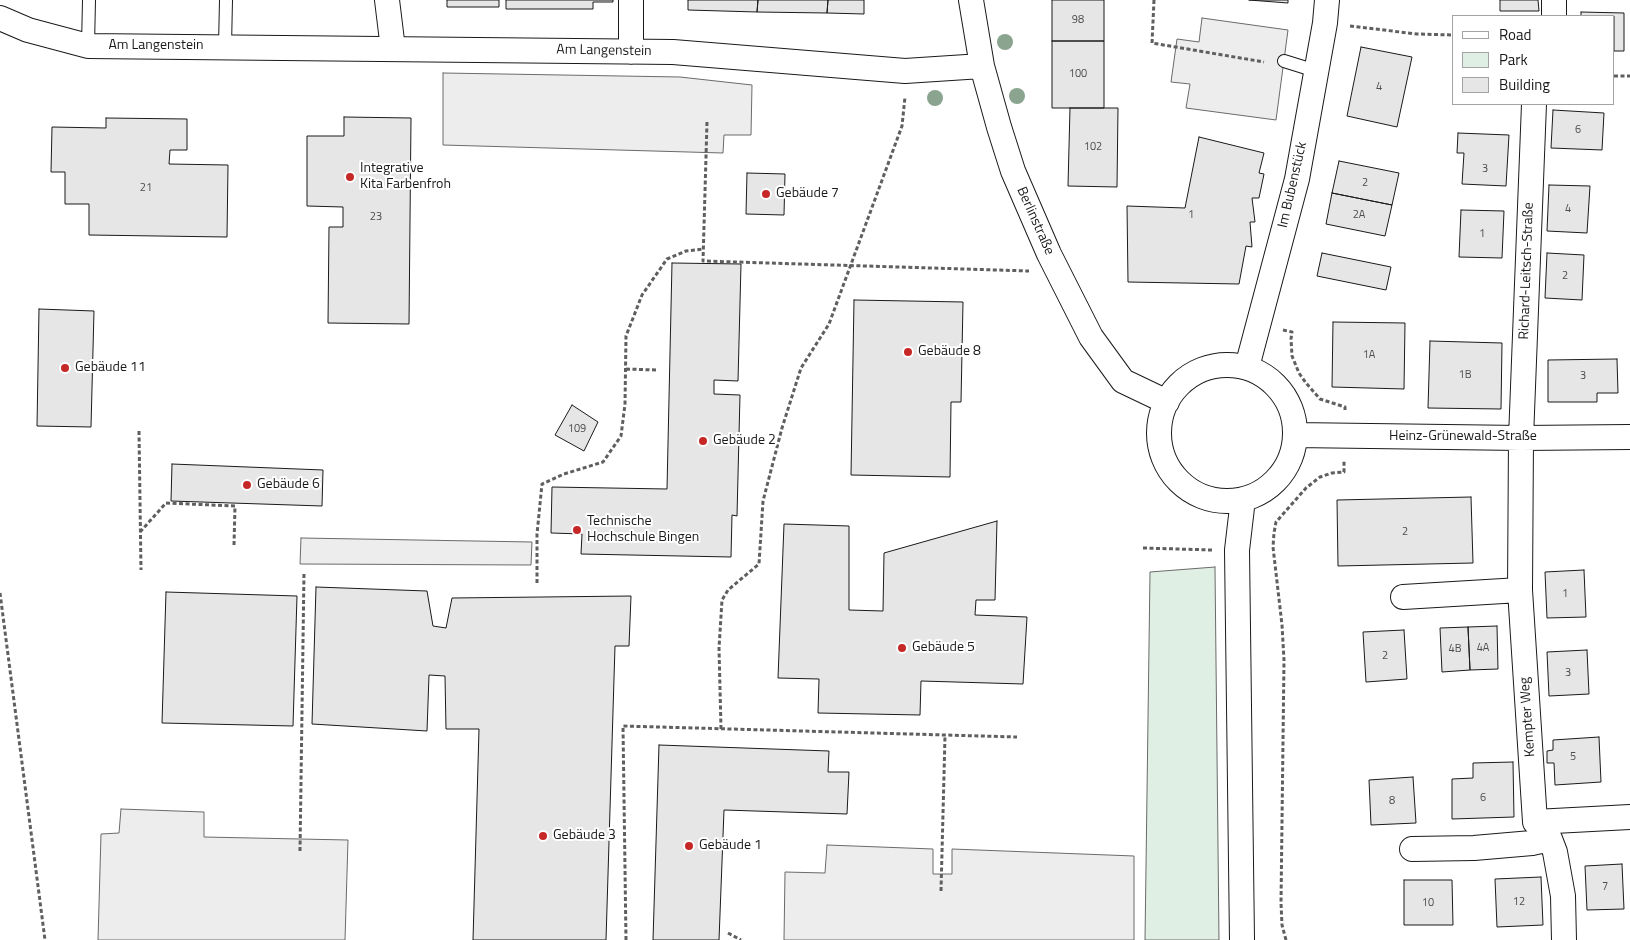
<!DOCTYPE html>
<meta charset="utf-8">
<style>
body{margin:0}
#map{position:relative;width:1630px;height:940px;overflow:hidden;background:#fff;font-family:"Titillium Web",sans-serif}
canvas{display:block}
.legend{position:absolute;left:1452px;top:15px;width:162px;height:90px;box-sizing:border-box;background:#fff;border:1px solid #a3a3a3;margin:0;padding:6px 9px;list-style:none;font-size:15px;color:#1a1a1a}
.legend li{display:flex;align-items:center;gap:10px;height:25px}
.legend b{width:25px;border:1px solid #a3a3a3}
</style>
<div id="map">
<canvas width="1630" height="940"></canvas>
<ul class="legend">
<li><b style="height:6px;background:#fff"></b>Road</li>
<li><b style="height:14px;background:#e0efe3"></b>Park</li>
<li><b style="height:14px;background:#e6e6e6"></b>Building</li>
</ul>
</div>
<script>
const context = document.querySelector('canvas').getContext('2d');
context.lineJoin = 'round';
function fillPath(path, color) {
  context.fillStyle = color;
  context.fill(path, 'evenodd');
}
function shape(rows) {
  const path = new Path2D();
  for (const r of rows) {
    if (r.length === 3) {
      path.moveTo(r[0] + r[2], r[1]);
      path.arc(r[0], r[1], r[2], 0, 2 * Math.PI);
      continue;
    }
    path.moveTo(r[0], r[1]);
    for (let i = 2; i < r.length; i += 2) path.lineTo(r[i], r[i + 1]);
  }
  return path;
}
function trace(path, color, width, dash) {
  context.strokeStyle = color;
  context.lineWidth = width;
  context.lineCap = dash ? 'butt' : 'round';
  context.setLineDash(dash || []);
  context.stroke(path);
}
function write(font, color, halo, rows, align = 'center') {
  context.font = font + ' "Titillium Web",sans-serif';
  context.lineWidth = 4;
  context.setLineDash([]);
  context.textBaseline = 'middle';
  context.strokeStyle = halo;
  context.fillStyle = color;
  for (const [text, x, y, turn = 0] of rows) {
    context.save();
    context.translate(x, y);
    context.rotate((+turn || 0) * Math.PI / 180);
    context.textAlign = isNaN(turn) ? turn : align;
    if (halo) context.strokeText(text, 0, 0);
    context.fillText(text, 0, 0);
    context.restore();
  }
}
const green = shape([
 [1215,567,1219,940,1145,940,1150,572,1215,567]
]);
fillPath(green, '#e0efe3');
trace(green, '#6a6a6a', 1);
const parking = shape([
 [1202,18,1288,30,1276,120,1186,108,1190,84,1171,82,1177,39,1199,42,1202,18],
 [443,73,680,77,752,85,751,135,724,135,723,153,443,145,443,73],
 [301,538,532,542,531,565,300,564,301,538],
 [121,809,204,812,204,837,348,840,345,940,98,940,101,834,119,833,121,809],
 [827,845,933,849,933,874,952,874,952,849,1134,856,1134,940,784,940,785,872,825,873,827,845]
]);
fillPath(parking, '#ededed');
trace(parking, '#6a6a6a', 1);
const building = shape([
 [447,0,499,0,499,7,447,7,447,0],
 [506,0,613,0,613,2,593,2,593,9,506,9,506,0],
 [688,0,758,0,757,12,688,10,688,0],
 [758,0,828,0,827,13,757,12,758,0],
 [828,0,864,0,864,14,827,13,828,0],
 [1052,0,1104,0,1104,41,1052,41,1052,0],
 [1249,0,1288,0,1288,3,1249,0],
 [1500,0,1538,0,1539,11,1500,11,1500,0],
 [1581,12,1624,13,1624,51,1614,51,1614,16,1581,16,1581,12],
 [1052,41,1104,41,1104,108,1052,108,1052,41],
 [1361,47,1412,57,1397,127,1347,116,1361,47],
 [1070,108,1118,108,1117,187,1068,186,1070,108],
 [1553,110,1604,113,1602,150,1551,148,1553,110],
 [344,117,411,118,409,324,328,323,329,227,343,227,343,207,307,206,307,136,344,136,344,117],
 [106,118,187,119,187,150,170,150,169,164,228,165,227,237,89,235,89,204,65,204,65,172,51,172,52,127,106,128,106,118],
 [1458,133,1509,135,1506,186,1462,184,1464,153,1457,153,1458,133],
 [1199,137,1264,153,1259,173,1264,174,1259,198,1252,198,1255,222,1250,222,1252,247,1246,246,1239,284,1128,282,1127,206,1185,208,1199,137],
 [1339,161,1399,173,1392,205,1332,193,1339,161],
 [747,173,785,174,784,215,746,214,747,173],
 [1549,185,1590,186,1587,233,1547,231,1549,185],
 [1332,193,1392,205,1385,236,1326,224,1332,193],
 [1461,210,1504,211,1502,258,1459,257,1461,210],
 [1322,253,1391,267,1386,290,1317,276,1322,253],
 [1547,253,1584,255,1582,300,1545,298,1547,253],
 [672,263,741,264,738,381,714,380,714,394,740,395,737,516,732,515,731,557,581,554,582,534,551,533,552,487,667,489,672,263],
 [854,300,963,302,961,402,951,402,950,477,851,475,854,300],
 [39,309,94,311,91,427,37,426,39,309],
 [1333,322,1405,323,1404,389,1332,387,1333,322],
 [1430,341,1502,343,1501,409,1428,408,1430,341],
 [1617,359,1618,393,1597,393,1597,402,1548,402,1548,360,1617,359],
 [572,405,598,422,584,451,555,435,572,405],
 [172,464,323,470,322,506,171,501,172,464],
 [1471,497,1473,563,1338,566,1337,500,1471,497],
 [997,521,995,600,976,600,975,615,1027,617,1023,684,921,681,920,715,818,713,819,679,778,678,784,524,849,526,849,610,883,611,884,553,997,521],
 [1584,570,1586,617,1547,618,1545,572,1584,570],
 [316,587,427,591,433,626,446,628,452,598,631,596,629,646,615,646,606,940,473,940,479,729,446,729,445,676,429,675,427,731,312,724,316,587],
 [166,592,297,596,293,726,162,723,166,592],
 [1497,626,1498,669,1470,670,1468,627,1497,626],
 [1468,627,1470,670,1442,672,1440,628,1468,627],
 [1404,630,1407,679,1366,682,1363,632,1404,630],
 [1587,650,1589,694,1549,696,1547,652,1587,650],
 [1599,737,1601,782,1555,785,1554,763,1547,763,1547,751,1553,750,1553,740,1599,737],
 [659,745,829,751,828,772,849,772,847,814,724,810,719,940,653,940,659,745],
 [1513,762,1514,817,1452,819,1452,779,1473,778,1473,763,1513,762],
 [1413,777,1416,823,1371,825,1369,780,1413,777],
 [1622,864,1624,909,1587,910,1585,866,1622,864],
 [1541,877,1543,925,1497,927,1495,879,1541,877],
 [1404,880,1452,880,1453,925,1404,925,1404,880]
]);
fillPath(building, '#e6e6e6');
trace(building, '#1a1a1a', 1);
const lane = shape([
 [88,46,89,0],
 [225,46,226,0],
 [1284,61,1316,71]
]);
const street = shape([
 [387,0,393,49],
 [971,0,982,66,999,127,1013,171,1049,254,1091,337,1123,381,1167,402],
 [1554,16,1554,0],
 [0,18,28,30,88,46,673,52,905,71,982,66],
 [631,52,631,0],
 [1534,104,1521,438,1520,590,1535,822,1550,839,1555,852,1563,896,1564,940],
 [1227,433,68],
 [1247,367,1297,179,1325,23,1327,0],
 [1295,435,1521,438,1630,437],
 [1403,597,1520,590],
 [1535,822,1630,817],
 [1412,849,1474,848,1532,843,1550,839],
 [1242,940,1237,550,1243,499]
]);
trace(lane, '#1a1a1a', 14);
trace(street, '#1a1a1a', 26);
trace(shape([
 [1154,0,1152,43,1264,62],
 [1350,26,1417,34,1454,35],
 [1614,76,1630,76],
 [707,122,703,261,1029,271],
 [1283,330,1292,332,1291,339,1292,356,1299,373,1306,383,1320,399,1345,407,1345,411],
 [626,369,657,370],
 [139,431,141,570],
 [140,532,166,503,235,506,234,545],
 [1143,548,1212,550],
 [537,583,537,534,542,484,564,474,603,462,621,436,625,404,626,336,642,295,667,259,686,251,703,249],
 [0,593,45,940],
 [721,729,719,648,722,600,728,590,759,564,763,501,782,428,801,368,829,324,902,126,905,97],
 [300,851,304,572],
 [941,891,945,736],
 [728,933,741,940],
 [626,940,623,726,1017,737],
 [1286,940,1282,925,1281,903,1284,660,1282,625,1273,547,1274,533,1276,522,1306,488,1320,477,1332,473,1344,472,1344,460]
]), '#5f5f5f', 3, [4, 2.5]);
trace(lane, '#fff', 12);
trace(street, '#fff', 24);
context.fillStyle = '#8aa48f';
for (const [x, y] of [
 [1005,42],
 [1017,96],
 [935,98]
]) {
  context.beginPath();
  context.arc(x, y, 8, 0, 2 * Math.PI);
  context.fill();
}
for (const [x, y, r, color] of [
 [350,177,5,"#c62828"],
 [766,194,5,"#c62828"],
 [908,352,5,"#c62828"],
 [65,368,5,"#c62828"],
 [703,441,5,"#c62828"],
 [247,485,5,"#c62828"],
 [577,530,5,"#c62828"],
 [902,648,5,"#c62828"],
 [543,836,5,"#c62828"],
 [689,846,5,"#c62828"]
]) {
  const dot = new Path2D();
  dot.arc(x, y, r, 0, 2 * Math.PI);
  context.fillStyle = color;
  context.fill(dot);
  trace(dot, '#fff', 2);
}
write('11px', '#4d4d4d', null, [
 ["98",1078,20],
 ["100",1078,74],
 ["4",1379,87],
 ["6",1578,130],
 ["102",1093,147],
 ["3",1485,169],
 ["2",1365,183],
 ["21",146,188],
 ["4",1568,209],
 ["1",1191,215],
 ["2A",1359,215],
 ["23",376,217],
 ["1",1482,234],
 ["2",1565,276],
 ["1A",1369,355],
 ["1B",1465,375],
 ["3",1583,376],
 ["109",577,429],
 ["2",1405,532],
 ["1",1565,594],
 ["4A",1483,648],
 ["4B",1455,649],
 ["2",1385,656],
 ["3",1568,673],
 ["5",1573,757],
 ["6",1483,798],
 ["8",1392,801],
 ["7",1605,887],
 ["12",1519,902],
 ["10",1428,903]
]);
write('14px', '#1a1a1a', '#fff', [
 ["Am Langenstein",156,46],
 ["Am Langenstein",604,51,1],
 ["Im Bubenstück",1293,185,-77],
 ["Berlinstraße",1035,221,66],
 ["Richard-Leitsch-Straße",1527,271,-88],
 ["Heinz-Grünewald-Straße",1463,437],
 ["Kempter Weg",1528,717,-94]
]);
write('14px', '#1a1a1a', '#fff', [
 ["Integrative",360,169],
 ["Kita Farbenfroh",360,185],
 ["Gebäude 7",776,194],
 ["Gebäude 8",918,352],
 ["Gebäude 11",75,368],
 ["Gebäude 2",713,441],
 ["Gebäude 6",257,485],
 ["Technische",587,522],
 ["Hochschule Bingen",587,538],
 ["Gebäude 5",912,648],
 ["Gebäude 3",553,836],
 ["Gebäude 1",699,846]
], 'left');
</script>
